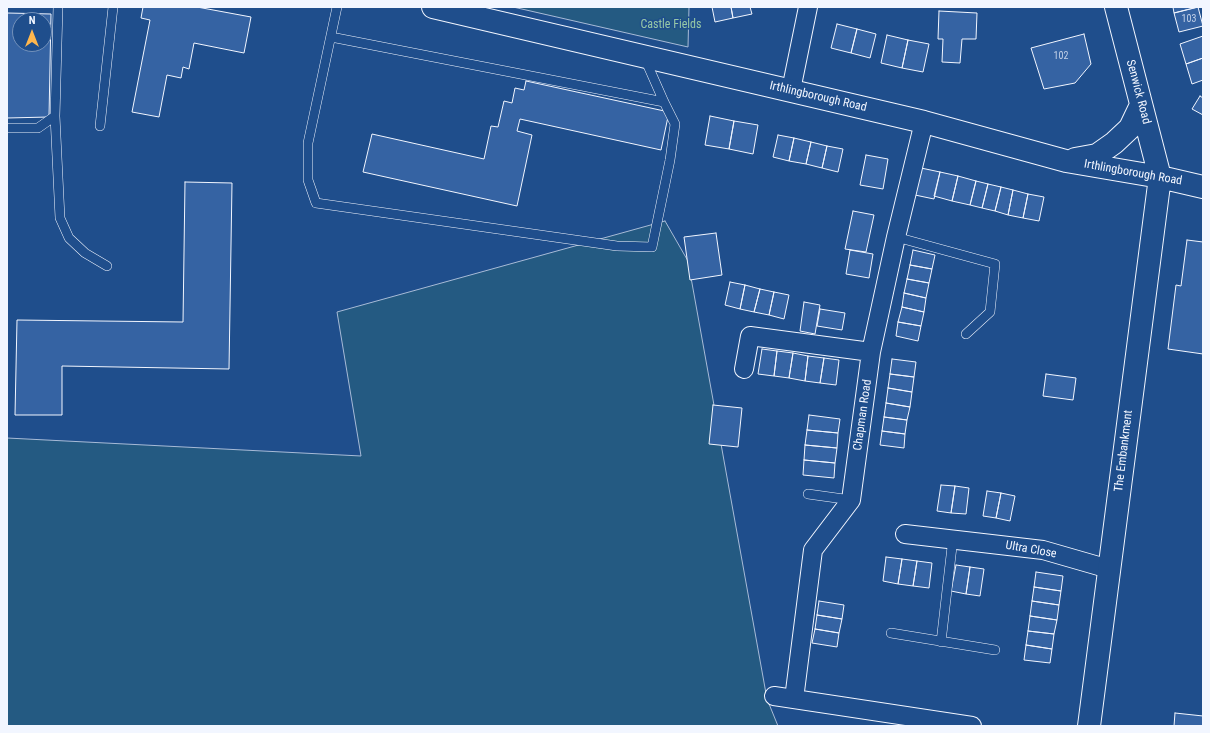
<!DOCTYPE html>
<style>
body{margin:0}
#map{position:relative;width:1210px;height:733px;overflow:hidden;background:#1f4e8c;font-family:"Roboto Condensed",sans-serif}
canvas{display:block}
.frame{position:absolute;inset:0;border:8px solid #f2f6ff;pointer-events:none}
.north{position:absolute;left:12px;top:12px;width:40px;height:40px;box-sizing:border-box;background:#1f4e8c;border:1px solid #7391ba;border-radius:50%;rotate:0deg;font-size:11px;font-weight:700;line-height:16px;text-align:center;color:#f2f6ff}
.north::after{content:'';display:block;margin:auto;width:14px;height:18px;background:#ffb74d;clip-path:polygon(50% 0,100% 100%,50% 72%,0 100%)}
</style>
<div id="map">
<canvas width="1210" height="733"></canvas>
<div class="frame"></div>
<div class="north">N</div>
</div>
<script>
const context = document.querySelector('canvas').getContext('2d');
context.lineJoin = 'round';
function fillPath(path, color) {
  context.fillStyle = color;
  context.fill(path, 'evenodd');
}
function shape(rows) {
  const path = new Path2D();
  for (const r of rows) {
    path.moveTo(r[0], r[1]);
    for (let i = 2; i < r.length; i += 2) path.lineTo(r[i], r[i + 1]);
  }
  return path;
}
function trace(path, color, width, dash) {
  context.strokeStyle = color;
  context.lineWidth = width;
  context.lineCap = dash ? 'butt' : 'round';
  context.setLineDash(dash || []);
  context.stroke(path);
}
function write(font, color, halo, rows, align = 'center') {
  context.font = font + ' "Roboto Condensed",sans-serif';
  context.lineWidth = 3;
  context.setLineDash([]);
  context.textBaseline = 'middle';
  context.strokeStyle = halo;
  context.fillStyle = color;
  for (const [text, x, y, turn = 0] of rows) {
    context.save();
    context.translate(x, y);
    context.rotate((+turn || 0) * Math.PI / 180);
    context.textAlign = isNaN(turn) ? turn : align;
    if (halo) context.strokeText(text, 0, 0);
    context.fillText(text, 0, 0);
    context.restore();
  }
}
const green = shape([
 [513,7,689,7,688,47,513,7],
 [665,221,688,261,767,699,778,726,7,726,7,438,361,456,337,312,665,221]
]);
fillPath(green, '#245a82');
trace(green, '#a8bbd7', 1);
const building = shape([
 [143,7,197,7,251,17,244,53,194,43,189,69,183,67,181,78,167,75,159,117,132,112,150,20,141,18,143,7],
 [712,7,731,7,733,18,715,22,712,7],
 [731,7,750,7,752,14,733,18,731,7],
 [1173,7,1198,7,1174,13,1173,7],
 [1198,7,1203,26,1179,32,1174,13,1198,7],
 [939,11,977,13,976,39,962,39,960,63,942,62,943,39,938,39,939,11],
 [7,13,51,14,49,117,7,118,7,13],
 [20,20,44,20,44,44,20,44,20,20],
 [837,24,857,29,851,53,831,48,837,24],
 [857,29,876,34,870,58,851,53,857,29],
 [1084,34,1091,64,1075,83,1044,89,1031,48,1084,34],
 [887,35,908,40,902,68,881,63,887,35],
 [1203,36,1203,58,1186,64,1180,44,1203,36],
 [908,40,929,44,923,72,902,68,908,40],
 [1203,58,1203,80,1192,84,1186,64,1203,58],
 [526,81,669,112,661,150,520,119,517,131,532,135,517,206,363,172,372,134,484,159,491,126,498,127,504,101,512,103,515,88,524,90,526,81],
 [1200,96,1203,98,1203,115,1192,109,1200,96],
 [710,116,734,121,729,149,705,145,710,116],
 [734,121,758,125,753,154,729,149,734,121],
 [778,135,794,138,789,161,773,157,778,135],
 [794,138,811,142,806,164,789,161,794,138],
 [811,142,827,146,822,168,806,164,811,142],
 [827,146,843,149,838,172,822,168,827,146],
 [866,155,888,159,883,189,860,185,866,155],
 [921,168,940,172,934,199,915,195,921,168],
 [940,172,958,176,952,201,934,196,940,172],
 [958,176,976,181,970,205,952,201,958,176],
 [976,181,988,184,982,208,970,205,976,181],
 [185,182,232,183,229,369,62,366,62,415,15,415,17,320,183,322,185,182],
 [988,184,1001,187,995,211,982,208,988,184],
 [1001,187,1013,190,1008,215,995,211,1001,187],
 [1013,190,1028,194,1023,218,1008,215,1013,190],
 [1028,194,1044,197,1039,221,1023,218,1028,194],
 [853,211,874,215,866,252,845,249,853,211],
 [716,233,722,275,690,280,684,237,716,233],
 [1187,240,1203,242,1203,354,1168,349,1176,285,1181,286,1187,240],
 [850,250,873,254,869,278,846,274,850,250],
 [913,250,935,255,932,269,910,265,913,250],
 [910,265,932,269,929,283,907,279,910,265],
 [907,279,929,283,926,298,904,293,907,279],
 [730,282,745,285,740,309,725,305,730,282],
 [745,285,760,289,754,312,740,309,745,285],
 [760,289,774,292,769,315,754,312,760,289],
 [774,292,789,295,784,319,769,315,774,292],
 [904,293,926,298,924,312,902,307,904,293],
 [804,302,820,305,815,334,800,331,804,302],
 [902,307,924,312,921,326,898,322,902,307],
 [820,309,845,313,842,330,817,326,820,309],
 [898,322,921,326,918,341,896,336,898,322],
 [762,349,777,351,774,376,758,374,762,349],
 [777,351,793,353,789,378,774,376,777,351],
 [793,353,808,356,805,381,789,378,793,353],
 [808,356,824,358,820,383,805,381,808,356],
 [824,358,839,360,836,385,820,383,824,358],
 [892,359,916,362,914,377,890,374,892,359],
 [890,374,914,377,912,392,888,388,890,374],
 [1046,374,1076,378,1073,400,1043,396,1046,374],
 [888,388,912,392,910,407,886,403,888,388],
 [886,403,910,407,907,420,884,417,886,403],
 [713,405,742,408,738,447,709,444,713,405],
 [809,415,840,419,838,433,807,430,809,415],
 [884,417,907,420,905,434,882,431,884,417],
 [807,430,838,433,837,448,805,445,807,430],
 [882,431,905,434,904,448,880,445,882,431],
 [805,445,837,448,835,463,804,460,805,445],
 [804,460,835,463,834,478,803,475,804,460],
 [941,485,955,486,951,513,937,511,941,485],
 [955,486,969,488,966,514,951,513,955,486],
 [987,491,1001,493,996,518,983,516,987,491],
 [1001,493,1015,496,1010,521,996,518,1001,493],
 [886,557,902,559,898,584,883,581,886,557],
 [902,559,917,561,913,586,898,584,902,559],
 [917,561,932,563,929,588,913,586,917,561],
 [956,565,970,567,966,594,951,591,956,565],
 [970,567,984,569,980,596,966,594,970,567],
 [1036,572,1063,576,1061,591,1034,587,1036,572],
 [1034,587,1061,591,1059,605,1032,601,1034,587],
 [819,601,844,605,842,619,817,615,819,601],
 [1032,601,1059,605,1057,620,1030,616,1032,601],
 [817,615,842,619,839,633,815,629,817,615],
 [1030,616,1057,620,1054,634,1028,631,1030,616],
 [815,629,839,633,837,647,812,643,815,629],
 [1028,631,1054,634,1052,649,1026,645,1028,631],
 [1026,645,1052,649,1050,663,1024,660,1026,645],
 [1175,713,1203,716,1203,726,1174,726,1175,713]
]);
fillPath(building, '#3563a3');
trace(building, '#f2f6ff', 1);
const lane = shape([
 [337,7,308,143,308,180,316,203,617,246,652,247,670,160,675,124,664,102,645,59],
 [331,37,664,102],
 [55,116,60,218,69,238,85,253,107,266],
 [100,126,113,7],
 [7,128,38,128,55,116,58,7],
 [896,237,995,264,990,312,966,334],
 [808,494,851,500],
 [891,633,995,650],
 [941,642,953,538]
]);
const street = shape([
 [791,90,808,7],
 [744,369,750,336,871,352],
 [905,534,1043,550,1109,569],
 [774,696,972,726],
 [794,699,813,550,851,500,871,352,896,237,924,122]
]);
const secondary = shape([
 [433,7,924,122,1066,161,1160,177,1203,187],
 [1075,159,1097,155,1114,143,1130,128,1141,105],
 [1089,726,1160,177,1116,7]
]);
trace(lane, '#f2f6ff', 10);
trace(street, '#f2f6ff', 20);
trace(secondary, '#f2f6ff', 24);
trace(lane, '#1f4e8c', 9);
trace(street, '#1f4e8c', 18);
trace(secondary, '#1f4e8c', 22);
write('10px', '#c3d1e8', null, [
 ["103",1189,19],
 ["102",1061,56]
]);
write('12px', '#97c8a6', '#1f4e8c', [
 ["Castle Fields",671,25]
]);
write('12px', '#f2f6ff', '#1f4e8c', [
 ["Senwick Road",1138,92,75],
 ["Irthlingborough Road",818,97,13],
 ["Irthlingborough Road",1133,173,10],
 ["Chapman Road",863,415,-82],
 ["The Embankment",1124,451,-83],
 ["Ultra Close",1031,550,10]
]);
</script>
